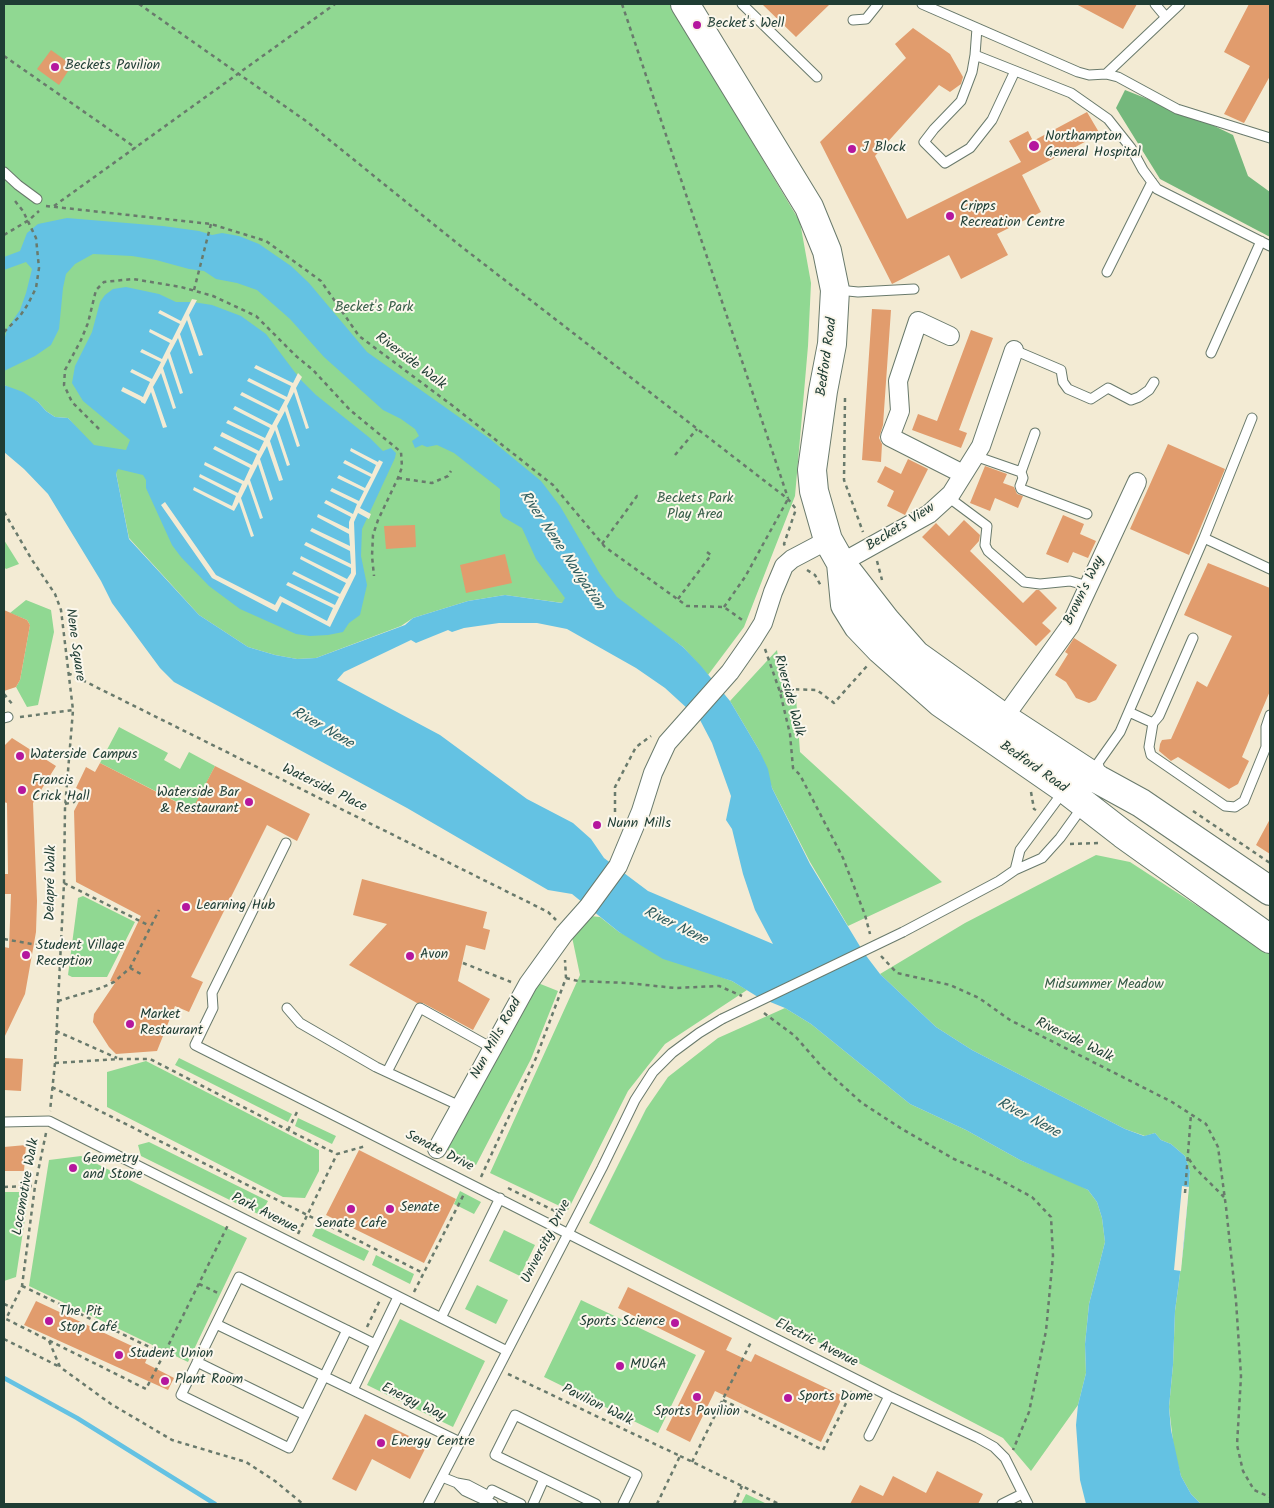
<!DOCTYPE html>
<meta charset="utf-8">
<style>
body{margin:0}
#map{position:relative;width:1274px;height:1508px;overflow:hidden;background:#f3ebd4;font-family:Kalam,sans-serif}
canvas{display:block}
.frame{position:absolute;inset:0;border:5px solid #1f3d34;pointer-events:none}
</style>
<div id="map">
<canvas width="1274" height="1508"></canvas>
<div class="frame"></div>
</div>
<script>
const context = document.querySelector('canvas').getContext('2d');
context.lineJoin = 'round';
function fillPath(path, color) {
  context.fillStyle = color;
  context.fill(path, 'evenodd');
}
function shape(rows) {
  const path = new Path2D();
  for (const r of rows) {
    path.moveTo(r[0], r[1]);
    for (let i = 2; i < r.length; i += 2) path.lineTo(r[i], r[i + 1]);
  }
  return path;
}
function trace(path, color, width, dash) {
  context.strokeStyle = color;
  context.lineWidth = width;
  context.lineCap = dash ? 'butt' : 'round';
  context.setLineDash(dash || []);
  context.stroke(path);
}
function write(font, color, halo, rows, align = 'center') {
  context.font = font + ' Kalam,sans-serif';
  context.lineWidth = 4;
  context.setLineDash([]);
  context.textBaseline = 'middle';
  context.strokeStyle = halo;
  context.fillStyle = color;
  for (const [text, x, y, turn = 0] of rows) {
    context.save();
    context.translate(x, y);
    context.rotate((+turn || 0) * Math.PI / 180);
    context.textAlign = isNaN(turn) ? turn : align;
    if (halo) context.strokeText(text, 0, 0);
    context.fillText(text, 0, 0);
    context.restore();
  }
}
fillPath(shape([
 [4,4,670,4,800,222,811,283,808,346,795,496,744,627,708,675,683,647,635,613,505,595,468,601,413,618,401,626,316,658,297,659,275,655,248,647,199,615,129,538,116,473,68,418,55,417,46,411,38,402,4,385],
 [4,540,19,564,6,569,4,567],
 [26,600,51,610,54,632,38,705,27,707,16,687,20,680,30,625,27,620,10,613],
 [777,650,782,682,796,697,800,752,942,882,848,926,810,862,772,788,759,750,730,701],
 [119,727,168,753,164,760,180,769,189,752,215,766,187,821,179,803,100,763],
 [1096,855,1130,862,1270,953,1270,1504,1201,1504,1191,1494,1181,1476,1174,1450,1169,1407,1173,1365,1175,1311,1184,1243,1190,1171,1185,1156,1171,1144,1161,1140,1155,1133,1145,1136,1125,1129,972,1050,936,1027,880,974,965,923],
 [83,896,135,922,107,977,72,977,68,975,78,898],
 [590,916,600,917,619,932,699,969,732,981,747,990,665,1044,628,1091,568,1210,490,1173,580,975,572,937],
 [538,983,558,991,531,1059,476,1165,444,1148],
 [785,1008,811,1024,910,1104,966,1130,1020,1160,1075,1183,1088,1190,1097,1202,1102,1218,1105,1242,1089,1304,1085,1344,1086,1373,1078,1405,1031,1471,1003,1438,589,1223,646,1109,668,1077,718,1038],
 [179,1058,292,1114,288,1122,175,1065],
 [146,1061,319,1150,319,1171,305,1198,283,1197,107,1107,107,1072],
 [298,1118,336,1136,332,1144,295,1126],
 [149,1142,268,1201,260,1215,141,1156,138,1145],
 [81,1156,247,1238,188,1362,29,1286,49,1160],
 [460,1191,481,1202,474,1214,454,1204],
 [4,1192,29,1192,16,1277,4,1281],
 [317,1226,369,1251,364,1261,312,1236],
 [504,1230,535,1245,520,1276,489,1261],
 [376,1255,414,1274,410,1284,372,1265],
 [477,1285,508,1300,496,1324,465,1309],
 [581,1300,696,1355,658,1433,544,1377],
 [400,1319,485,1361,453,1427,367,1385],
 [746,1494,767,1504,741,1504]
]), '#90d892');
fillPath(shape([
 [1125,90,1206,122,1233,135,1248,176,1270,192,1270,237,1160,179,1116,108]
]), '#74b87c');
fillPath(shape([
 [67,218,163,226,199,231,212,235,222,233,239,236,259,244,291,266,309,283,367,352,490,439,541,481,560,506,600,574,617,597,683,647,701,666,730,701,759,750,768,769,772,788,810,864,864,953,880,974,936,1027,972,1050,1125,1129,1144,1136,1155,1133,1161,1140,1171,1144,1185,1156,1190,1171,1184,1243,1175,1311,1173,1365,1169,1407,1171,1430,1181,1476,1191,1494,1201,1504,1086,1504,1080,1480,1076,1425,1078,1405,1086,1373,1085,1344,1089,1304,1105,1242,1102,1218,1097,1202,1088,1190,1020,1160,966,1130,910,1104,811,1024,785,1008,758,997,732,981,663,959,619,932,572,894,548,890,407,808,174,682,160,668,112,603,101,581,48,494,24,469,4,452,4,385,23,392,38,402,46,411,55,417,68,418,94,445,126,450,130,440,83,401,72,383,75,366,92,332,100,302,105,295,113,289,126,287,159,294,176,302,193,302,212,305,241,316,266,334,300,379,316,395,370,438,383,451,391,448,396,453,395,458,362,529,361,556,367,585,360,615,349,623,343,632,328,635,310,636,296,634,240,609,209,586,181,557,172,545,146,488,146,480,143,475,118,469,116,473,129,539,199,615,248,647,275,655,297,659,316,658,405,625,413,618,468,601,505,595,562,603,565,598,536,559,522,528,503,517,500,512,500,489,454,453,437,445,427,447,422,445,415,448,412,441,419,436,415,429,401,419,383,410,324,357,290,319,257,290,237,283,216,279,204,271,189,269,156,260,132,256,93,254,75,264,66,274,63,288,59,329,51,345,35,356,4,371,4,341,7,329,20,310,26,293,32,269,26,262,4,270,4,257,20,251,27,233,38,224],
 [499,623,537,623,567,629,636,668,665,688,700,720,712,743,731,796,726,820,732,829,743,874,755,910,773,944,648,891,604,858,591,839,573,823,527,799,440,735,337,680,344,672,411,640,416,643,448,630,452,632,464,628]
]), '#64c2e3');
fillPath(shape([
 [192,299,197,300,189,315,203,355,199,356,187,320,180,334,193,373,190,374,178,338,170,353,183,393,180,394,168,358,163,368,176,408,173,409,161,373,153,387,167,427,163,428,151,392,145,404,141,402,141,401,121,391,123,387,143,397,150,382,130,372,132,369,152,379,161,362,140,352,142,349,162,359,170,343,149,332,150,329,172,340,180,324,158,313,160,310,181,321],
 [256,365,293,383,298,373,302,377,296,388,309,428,306,429,294,392,287,406,300,446,297,447,285,411,277,426,290,465,287,466,275,430,270,441,283,480,279,481,267,446,260,459,273,499,270,501,258,464,250,480,263,518,260,519,248,484,241,498,254,536,251,537,239,502,234,511,193,490,194,487,232,506,236,496,199,477,200,474,238,493,242,484,204,465,205,462,244,481,250,468,213,449,215,446,252,465,257,454,220,436,222,432,259,451,264,441,226,423,228,420,265,438,270,428,233,409,235,406,272,425,278,414,240,395,242,392,279,411,285,400,247,381,249,378,287,397,291,386,254,368],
 [351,448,378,462,379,460,383,462,360,508,371,514,369,519,358,513,354,522,356,574,330,627,282,602,277,612,212,578,161,505,165,502,216,575,275,605,280,596,327,621,333,608,286,585,288,582,335,605,339,597,292,574,294,571,340,594,346,583,300,559,301,556,347,579,351,573,351,568,304,545,306,542,351,564,350,551,310,531,312,528,350,546,349,534,317,517,318,514,349,529,349,522,351,517,324,503,326,500,353,514,357,504,330,491,332,488,359,501,364,491,337,478,339,475,365,488,371,477,343,463,345,460,372,474,376,465,350,451],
 [1182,1186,1189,1187,1181,1271,1174,1270]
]), '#f3ebd4');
trace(shape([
 [4,1378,77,1418,215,1504]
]), '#64c2e3', 4.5);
fillPath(shape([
 [762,4,830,4,796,37],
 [1076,4,1137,4,1123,29],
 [1249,4,1270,4,1270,76,1244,123,1224,114,1250,66,1224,52],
 [913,28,950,54,963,77,961,84,950,92,939,85,875,156,907,219,1021,162,1009,141,1028,131,1033,141,1087,112,1100,134,1022,175,1041,212,997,234,1008,255,961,279,949,255,892,284,820,142,906,58,895,44],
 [51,50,72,65,59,85,37,69],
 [872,309,891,310,883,425,879,438,882,444,881,462,862,460],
 [971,330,993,338,959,430,967,433,961,448,912,430,918,414,937,421],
 [1168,444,1225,469,1189,555,1130,529],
 [908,459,928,469,905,515,887,506,894,491,877,482,885,466,901,474],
 [985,466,1007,474,1003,483,1014,487,1017,494,1023,496,1018,508,995,498,990,511,970,503],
 [1063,515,1084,524,1080,534,1096,541,1088,558,1073,552,1068,563,1046,554],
 [964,520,980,535,979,541,970,551,1023,603,1036,590,1039,590,1057,608,1042,623,1051,631,1036,646,922,537,936,523,949,536],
 [415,525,416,547,386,549,384,526],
 [505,554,512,583,466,593,460,565],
 [1208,563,1270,588,1270,691,1242,757,1249,761,1238,784,1229,789,1178,757,1171,761,1159,751,1160,744,1162,740,1171,739,1197,681,1207,687,1232,636,1184,615],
 [4,610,27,620,30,625,20,680,16,687,4,691],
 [1074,638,1117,665,1096,700,1089,703,1076,698,1066,682,1055,675,1068,654,1065,652],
 [12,738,56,766,33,803,37,901,36,932,25,994,4,1038,4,947,9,948,11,894,4,894,4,874,8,874,7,803,4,802,4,746],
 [100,763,192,810,215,766,310,814,297,841,267,825,191,977,203,982,189,1012,175,1006,157,1051,116,1054,109,1047,93,1022,94,1014,115,983,110,981,141,916,76,882,74,811,84,792,76,788,86,767,95,772],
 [1270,819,1270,854,1256,845],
 [362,879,487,912,483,928,490,930,485,950,466,945,458,981,490,999,473,1030,423,1003,417,1003,349,965,387,924,353,915],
 [4,1058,23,1059,21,1091,4,1090],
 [26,1145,24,1171,4,1171,4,1147],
 [359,1150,456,1199,424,1263,326,1215],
 [628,1287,732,1338,726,1350,751,1362,755,1354,843,1396,821,1442,715,1391,690,1442,666,1430,705,1351,618,1308],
 [36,1301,149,1354,145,1363,174,1378,168,1390,24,1325],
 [365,1414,427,1445,410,1479,372,1459,356,1491,332,1479],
 [937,1471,983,1494,978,1504,850,1504,860,1485,883,1496,893,1476,926,1493]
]), '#e19c6d');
const service = shape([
 [742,4,817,77],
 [922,4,1078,72,1089,75,1106,74,1118,77,1177,109,1270,138],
 [1155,4,1165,16],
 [853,20,866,19,878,4],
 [977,28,975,55,1071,93,1108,119,1131,148,1143,170,1157,189,1270,246],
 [975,55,972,72,961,101,934,129,924,142,945,163,970,148,992,120,1015,71],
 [1106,74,1180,4],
 [4,172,18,185,37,199],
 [1107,272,1152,182],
 [838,290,858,292,914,289],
 [1014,350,1061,370,1063,382,1068,389,1091,399,1108,388,1131,400,1139,397,1149,390,1154,382],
 [1211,353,1261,241],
 [1252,418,1204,538,1270,569],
 [975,456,1021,472,1023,478,1020,486,1021,489,1087,514],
 [1021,472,1035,433],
 [948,497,987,526,985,545,988,551,1024,582,1040,584,1070,581,1088,586],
 [1129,712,1153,723,1159,716,1193,638],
 [4,718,8,717],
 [1153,723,1149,747,1151,755,1225,806,1235,807,1244,801,1266,747,1266,727,1270,715],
 [1101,773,1098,763,1120,732,1204,538],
 [286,843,212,993,213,1008,195,1045,889,1396,978,1438,994,1447,1005,1458,1028,1504],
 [1015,870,1020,850,1063,792],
 [903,932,999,881,1015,870,1042,858,1060,838,1083,806],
 [287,1008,300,1023,376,1067,460,1106],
 [387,1072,420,1008,492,1048],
 [4,1122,49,1121,507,1351],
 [441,1318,500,1198],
 [216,1324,460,1442],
 [347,1330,289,1448,181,1395,239,1277,375,1344],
 [197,1362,305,1415],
 [353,1390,398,1297],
 [869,1436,889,1396],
 [442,1477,457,1483,465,1491,493,1504],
 [457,1483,468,1485,489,1496,492,1490,521,1504],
 [428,1504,602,1168,635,1100,653,1072,672,1053,699,1033,722,1019],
 [533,1504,544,1479],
 [596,1504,495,1455,515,1415,637,1475,623,1504],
 [1002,1504,1022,1494]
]);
const minor = shape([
 [950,336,918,321,898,381,900,411,890,437,963,474],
 [841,563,929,514,951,494,981,446,1014,350],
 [998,726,1070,626,1137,482],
 [437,1149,528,984,564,934,588,907,618,866,641,811,653,773,667,743,730,672,753,639,763,623,773,592,784,566,792,559,828,540]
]);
const primary = shape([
 [685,4,809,207,827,251,835,290,832,344,823,391,812,470,814,491,828,540,841,563,886,621,916,655,1004,718,1099,780,1141,803,1270,891],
 [841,563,845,605,858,626,880,649,941,703,1065,789,1123,834,1270,939]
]);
trace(service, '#697a6c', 11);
trace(minor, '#697a6c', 20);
trace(primary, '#697a6c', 30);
trace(shape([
 [139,4,306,121,458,244,788,499,796,509,784,544,785,546],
 [622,4,788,498],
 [4,56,136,148],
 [46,206,211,224,266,241,321,281,359,336,453,406,553,485,605,547,687,606,724,607,745,622],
 [54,206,335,4],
 [4,235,29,220,39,211],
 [194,290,211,224],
 [845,398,844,480,863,532],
 [99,429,72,402,64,385,65,370,81,340,88,323,96,290,104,282,133,279,181,287,213,296,256,316,296,356,313,370,350,410,401,452,402,467,398,478,378,520,373,535,372,556,374,576],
 [675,455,697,429],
 [398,478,432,483,448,476,451,471],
 [4,512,32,560,55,594,61,610,73,710,65,808,64,883,55,1063,50,1111],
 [602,544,637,496,640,497],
 [877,561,882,580],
 [807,570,815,575,821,586],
 [678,599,711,555,707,552],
 [724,607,745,577,788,499],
 [765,649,780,692,790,734,793,768,800,775,843,858,865,915,870,934],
 [68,673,548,912,556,920],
 [780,692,786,689,817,690,834,703,867,666],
 [4,694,13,705],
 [20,717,73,710],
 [1031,792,1034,809,1036,810],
 [65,804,74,802,80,790],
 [1193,811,1270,863],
 [615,828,615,787,636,747,651,736],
 [1070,844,1099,843],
 [64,883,150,926],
 [4,939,60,949],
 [881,956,897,973,950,985,979,998,1010,1020,1172,1102,1206,1124,1218,1147,1226,1207,1236,1301,1241,1376,1237,1445,1243,1471,1254,1490,1270,1497],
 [463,963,511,982],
 [130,968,141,974],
 [566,978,578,981,627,983,675,988,719,986,742,996],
 [58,1001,101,988,114,982,130,968,159,910],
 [764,1013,795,1036,822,1067,862,1103,902,1129,954,1159,991,1175,1032,1197,1051,1217,1053,1256,1046,1331,1029,1412,1013,1450],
 [56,1031,117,1058],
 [55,1063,117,1059,150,1059,288,1130,337,1154,366,1146],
 [52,1087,423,1273],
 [288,1130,298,1110],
 [46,1133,35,1186,22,1286,6,1319,146,1389,164,1354],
 [1189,1159,1195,1168,1224,1197],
 [481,1177,536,1058,566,978,565,960],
 [4,1187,35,1186],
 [508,1188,563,1215],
 [1185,1193,1191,1114],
 [298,1234,337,1154],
 [199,1284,218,1293],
 [22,1286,164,1354,228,1225],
 [414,1292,464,1194],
 [4,1304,11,1307],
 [367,1327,380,1300],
 [4,1339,60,1367],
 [49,1341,60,1367,111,1404,172,1440,246,1462,275,1481,303,1504],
 [508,1374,680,1456,657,1504],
 [723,1400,823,1450,852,1391],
 [680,1456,779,1504],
 [692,1462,752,1340],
 [734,1504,742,1486]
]), '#697a6c', 2.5, [4, 4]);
trace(service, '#fff', 9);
trace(minor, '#fff', 18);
trace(primary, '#fff', 28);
const serviceBridge = shape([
 [722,1019,903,932]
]);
trace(serviceBridge, '#697a6c', 11, []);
trace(shape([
 [4,332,20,316,28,304,36,288,39,268,36,238,23,211,15,201]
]), '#697a6c', 2.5, [4, 4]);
trace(serviceBridge, '#fff', 9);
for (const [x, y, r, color] of [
 [697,25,5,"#b5179e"],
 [55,67,5,"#b5179e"],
 [1034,146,6,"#b5179e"],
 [852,149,5,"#b5179e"],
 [950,216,5,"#b5179e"],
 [20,756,5,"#b5179e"],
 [22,790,5,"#b5179e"],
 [249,802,5,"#b5179e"],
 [597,825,5,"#b5179e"],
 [186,907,5,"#b5179e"],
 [26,955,5,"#b5179e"],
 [410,956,5,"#b5179e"],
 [130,1024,5,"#b5179e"],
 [73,1168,5,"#b5179e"],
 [351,1209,5,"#b5179e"],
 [390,1209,5,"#b5179e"],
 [49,1321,5,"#b5179e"],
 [675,1323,5,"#b5179e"],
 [119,1355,5,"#b5179e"],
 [620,1366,5,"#b5179e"],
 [165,1381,5,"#b5179e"],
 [697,1397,5,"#b5179e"],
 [788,1398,5,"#b5179e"],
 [381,1443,5,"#b5179e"]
]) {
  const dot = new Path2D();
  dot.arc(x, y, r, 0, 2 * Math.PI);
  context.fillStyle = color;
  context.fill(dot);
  trace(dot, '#fbf7ec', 2);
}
write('14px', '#1f3d34', '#fbf7ec', [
 ["Becket's Well",707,25],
 ["Beckets Pavilion",65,67],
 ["Northampton",1045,138],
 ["General Hospital",1045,154],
 ["J Block",862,149],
 ["Cripps",960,208],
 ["Recreation Centre",960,224],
 ["Waterside Campus",30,756],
 ["Francis",32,782],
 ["Crick Hall",32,798],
 ["Waterside Bar",239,794,"right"],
 ["& Restaurant",239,810,"right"],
 ["Nunn Mills",607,825],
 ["Learning Hub",196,907],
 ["Student Village",36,947],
 ["Reception",36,963],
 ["Avon",420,956],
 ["Market",140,1016],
 ["Restaurant",140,1032],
 ["Geometry",83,1160],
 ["and Stone",83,1176],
 ["Senate",400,1209],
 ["Senate Cafe",351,1225,"center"],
 ["The Pit",59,1313],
 ["Stop Café",59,1329],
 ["Sports Science",665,1323,"right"],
 ["Student Union",129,1355],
 ["MUGA",630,1366],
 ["Plant Room",175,1381],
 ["Sports Dome",798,1398],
 ["Sports Pavilion",697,1413,"center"],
 ["Energy Centre",391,1443]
], 'left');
write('14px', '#365c47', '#fbf7ec', [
 ["Becket's Park",374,309],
 ["Beckets Park",695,500],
 ["Play Area",695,516],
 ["Midsummer Meadow",1104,986]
]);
write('14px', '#1f3d34', '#fbf7ec', [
 ["Bedford Road",828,357,-82],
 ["Riverside Walk",410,362,37],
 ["Beckets View",901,528,-32],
 ["Brown's Way",1085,591,-64],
 ["Nene Square",74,645,82],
 ["Riverside Walk",788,696,75],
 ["Bedford Road",1033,768,35],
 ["Waterside Place",324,789,26],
 ["Delapré Walk",52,883,-89],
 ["Nun Mills Road",497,1039,-61],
 ["Riverside Walk",1074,1041,26],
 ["Senate Drive",439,1152,27],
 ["Locomotive Walk",27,1187,-80],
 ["Park Avenue",264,1214,27],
 ["University Drive",547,1242,-63],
 ["Electric Avenue",816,1344,27],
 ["Energy Way",413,1403,26],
 ["Pavilion Walk",597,1406,26]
]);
write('italic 15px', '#305e60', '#fbf7ec', [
 ["River Nene Navigation",561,551,56],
 ["River Nene",322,729,30],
 ["River Nene",675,927,26],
 ["River Nene",1028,1119,28]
]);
</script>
